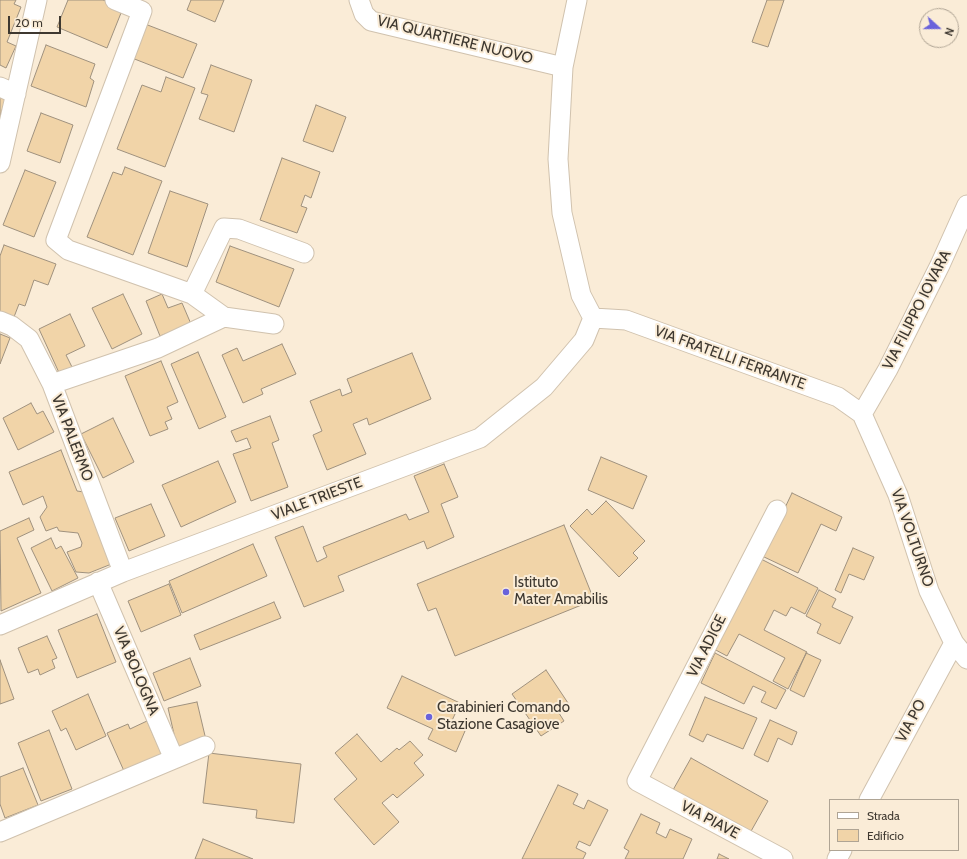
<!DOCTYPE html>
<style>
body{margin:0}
#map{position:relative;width:967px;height:859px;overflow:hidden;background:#faecd7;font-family:Cabin,sans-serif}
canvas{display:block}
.legend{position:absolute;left:829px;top:799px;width:130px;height:52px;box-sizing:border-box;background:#faecd7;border:1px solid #afa494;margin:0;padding:5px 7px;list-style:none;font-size:12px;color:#3e3830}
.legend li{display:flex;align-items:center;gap:8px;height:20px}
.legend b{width:20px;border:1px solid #afa494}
.north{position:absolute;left:919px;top:8px;width:40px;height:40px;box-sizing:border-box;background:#faecd7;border:1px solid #afa494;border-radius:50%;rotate:111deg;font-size:11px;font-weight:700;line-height:16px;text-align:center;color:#3e3830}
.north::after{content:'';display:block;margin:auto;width:14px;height:18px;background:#6962db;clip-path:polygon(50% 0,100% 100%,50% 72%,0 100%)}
.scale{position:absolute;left:8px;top:16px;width:53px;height:18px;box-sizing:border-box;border:2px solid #3e3830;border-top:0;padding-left:5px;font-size:12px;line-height:14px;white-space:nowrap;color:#3e3830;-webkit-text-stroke:3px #faecd7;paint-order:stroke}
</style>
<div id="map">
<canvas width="967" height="859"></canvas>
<ul class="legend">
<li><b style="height:5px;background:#fff"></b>Strada</li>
<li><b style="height:11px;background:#f1d4a8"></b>Edificio</li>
</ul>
<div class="north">N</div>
<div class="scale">20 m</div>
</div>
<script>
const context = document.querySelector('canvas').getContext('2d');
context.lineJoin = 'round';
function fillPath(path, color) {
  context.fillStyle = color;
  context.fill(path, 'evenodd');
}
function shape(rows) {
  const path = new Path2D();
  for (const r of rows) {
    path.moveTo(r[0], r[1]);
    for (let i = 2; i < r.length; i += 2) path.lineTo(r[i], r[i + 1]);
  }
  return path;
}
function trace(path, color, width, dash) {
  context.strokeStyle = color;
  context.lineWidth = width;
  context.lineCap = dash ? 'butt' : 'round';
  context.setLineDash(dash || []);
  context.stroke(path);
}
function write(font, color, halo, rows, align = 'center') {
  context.font = font + ' Cabin,sans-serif';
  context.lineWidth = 4;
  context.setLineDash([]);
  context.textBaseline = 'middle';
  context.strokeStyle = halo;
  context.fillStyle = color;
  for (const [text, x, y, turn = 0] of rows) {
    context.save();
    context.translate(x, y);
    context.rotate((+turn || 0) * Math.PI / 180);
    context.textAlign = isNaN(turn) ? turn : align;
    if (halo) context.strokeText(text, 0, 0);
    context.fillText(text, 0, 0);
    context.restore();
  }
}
const building = shape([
 [0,0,16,0,14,4,21,7,7,42,16,46,6,68,0,65,0,0],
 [68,0,103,0,123,8,107,48,57,27,68,0],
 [191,0,224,0,215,22,187,10,191,0],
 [767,0,784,0,768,47,752,42,767,0],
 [145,24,197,44,183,78,132,58,145,24],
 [46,45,95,64,90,78,94,81,86,107,31,86,46,45],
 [211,65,252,80,234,132,199,119,208,95,201,93,211,65],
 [166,77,195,88,165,167,117,149,142,85,161,92,166,77],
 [0,89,8,93,0,116,0,89],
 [316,105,346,117,333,152,303,141,316,105],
 [41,113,73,125,60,163,27,151,41,113],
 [282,158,320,172,311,198,305,195,301,206,307,208,297,233,260,220,282,158],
 [125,167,162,181,133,255,87,237,113,172,122,175,125,167],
 [25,170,56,182,34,237,3,225,25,170],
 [170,191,208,204,187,267,148,253,170,191],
 [4,245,56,264,48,285,34,280,25,306,19,304,14,317,0,312,0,256,4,245],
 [230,246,294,269,279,307,216,282,230,246],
 [123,294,142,334,112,349,92,308,123,294],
 [162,294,168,308,182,303,191,324,160,336,146,301,162,294],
 [70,314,85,346,66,355,74,371,61,377,39,329,70,314],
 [0,334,10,338,0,364,0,334],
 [282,344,296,374,261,389,263,394,243,403,222,355,237,348,243,361,282,344],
 [198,352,226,417,199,429,171,364,198,352],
 [412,353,431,399,369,425,367,418,353,424,366,454,327,470,313,435,322,431,310,401,340,389,342,396,352,392,347,379,412,353],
 [161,361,178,402,167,407,172,419,165,422,168,429,150,436,125,376,161,361],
 [31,403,37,414,43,411,54,432,18,450,3,418,31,403],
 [270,416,279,440,272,443,288,487,251,501,233,454,251,448,247,438,236,442,231,431,270,416],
 [113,418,134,462,103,478,81,434,113,418],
 [61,450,77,491,84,492,114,563,89,573,76,572,67,552,81,547,82,543,78,533,59,531,57,527,46,531,40,517,47,507,43,496,23,505,9,472,61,450],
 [601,457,647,476,633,509,588,490,601,457],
 [218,461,236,502,181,527,162,485,218,461],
 [444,464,458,497,441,504,454,537,427,549,424,541,338,576,344,591,304,607,275,537,303,526,317,562,327,557,323,547,406,514,409,520,429,512,414,476,444,464],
 [792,493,842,517,836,531,821,524,798,573,762,556,792,493],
 [606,501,645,541,633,553,638,558,619,577,570,526,587,509,592,515,606,501],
 [151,504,165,536,129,551,115,518,151,504],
 [29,518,34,530,17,538,41,593,1,611,0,531,29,518],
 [564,525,594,600,455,656,436,608,428,611,417,584,564,525],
 [51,538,56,549,61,546,78,578,52,591,31,548,51,538],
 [253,544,267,576,182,613,169,581,253,544],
 [853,548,874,557,864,580,849,574,841,593,835,590,853,548],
 [759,558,818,588,805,614,791,607,786,616,774,610,764,630,807,652,788,689,773,681,785,658,739,634,727,656,712,648,759,558],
 [169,584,181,615,141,632,128,601,169,584],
 [819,590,836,599,832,607,853,617,840,644,817,633,821,624,806,616,819,590],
 [274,602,281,618,200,650,194,635,274,602],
 [97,614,116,662,77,678,58,630,97,614],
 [47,636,57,658,52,660,55,668,40,675,38,669,28,673,18,648,47,636],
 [715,653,786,690,776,709,761,702,766,692,753,686,744,704,701,683,715,653],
 [806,653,821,660,804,697,790,690,806,653],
 [190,658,201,686,164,701,153,673,190,658],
 [0,660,14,699,0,704,0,660],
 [546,670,568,703,557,710,564,721,541,736,512,694,546,670],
 [402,676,460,703,450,725,465,731,456,752,428,739,433,729,387,708,402,676],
 [88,694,106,736,76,750,66,728,61,731,52,711,88,694],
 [705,697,757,718,743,749,707,734,703,742,689,735,705,697],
 [197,702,206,740,177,747,168,708,197,702],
 [770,720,797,732,792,745,778,738,768,762,754,755,770,720],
 [147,721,162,755,124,771,107,733,128,724,130,729,147,721],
 [49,730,72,789,41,801,18,743,49,730],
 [357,734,381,762,397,748,399,750,410,741,423,755,414,763,424,775,397,798,393,794,382,803,399,822,374,845,334,799,357,779,335,753,357,734],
 [209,753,301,764,294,823,256,818,257,810,203,803,209,753],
 [691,758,768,801,750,833,673,790,691,758],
 [23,768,38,805,5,818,0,804,0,777,23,768],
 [558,785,578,794,573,804,584,809,588,800,608,810,590,846,579,841,576,848,586,853,583,859,522,859,558,785],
 [641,814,660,823,656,833,666,838,670,829,692,839,683,859,625,859,629,851,624,848,641,814],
 [203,839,253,859,195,859,203,839],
 [719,854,729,859,717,859,719,854]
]);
fillPath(building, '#f1d4a8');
trace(building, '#9f917e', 1);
const street = shape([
 [115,0,142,11,56,240,68,250,192,294,224,317,274,324],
 [359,0,364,14,371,21,563,67],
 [577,0,563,67,558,159,562,213,581,295,593,318],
 [0,87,16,94],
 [0,163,37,0],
 [192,294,224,228,239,229,304,253],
 [593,318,626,320,838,397,862,414],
 [0,321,12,326,29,339,52,384,123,572],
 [52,384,158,348,224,317],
 [862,414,898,495,929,591,954,643,967,659],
 [862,414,888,369,940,265,967,205],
 [777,510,637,781,783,859],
 [98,582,174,759],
 [0,625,123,572,480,438,544,387,584,340,593,318],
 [869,800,954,643],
 [0,832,205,746],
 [837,859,842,850]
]);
trace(street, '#d0c2ae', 21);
trace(street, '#fff', 19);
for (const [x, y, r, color] of [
 [506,592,4,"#6962db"],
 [429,717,4,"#6962db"]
]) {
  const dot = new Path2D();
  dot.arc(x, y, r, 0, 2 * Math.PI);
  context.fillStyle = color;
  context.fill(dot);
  trace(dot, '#faecd7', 1.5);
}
write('15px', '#3e3830', '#faecd7', [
 ["VIA QUARTIERE NUOVO",455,40,14],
 ["VIA FILIPPO IOVARA",917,310,-63],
 ["VIA FRATELLI FERRANTE",730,358,20],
 ["VIA PALERMO",72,438,69],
 ["VIALE TRIESTE",317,499,-21],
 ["VIA VOLTURNO",912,538,71],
 ["VIA ADIGE",707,646,-63],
 ["VIA BOLOGNA",136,671,67],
 ["VIA PO",911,721,-62],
 ["VIA PIAVE",710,820,28]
]);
write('15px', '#3e3830', '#faecd7', [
 ["Istituto",514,583],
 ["Mater Amabilis",514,600],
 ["Carabinieri Comando",437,708],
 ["Stazione Casagiove",437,725]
], 'left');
</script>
